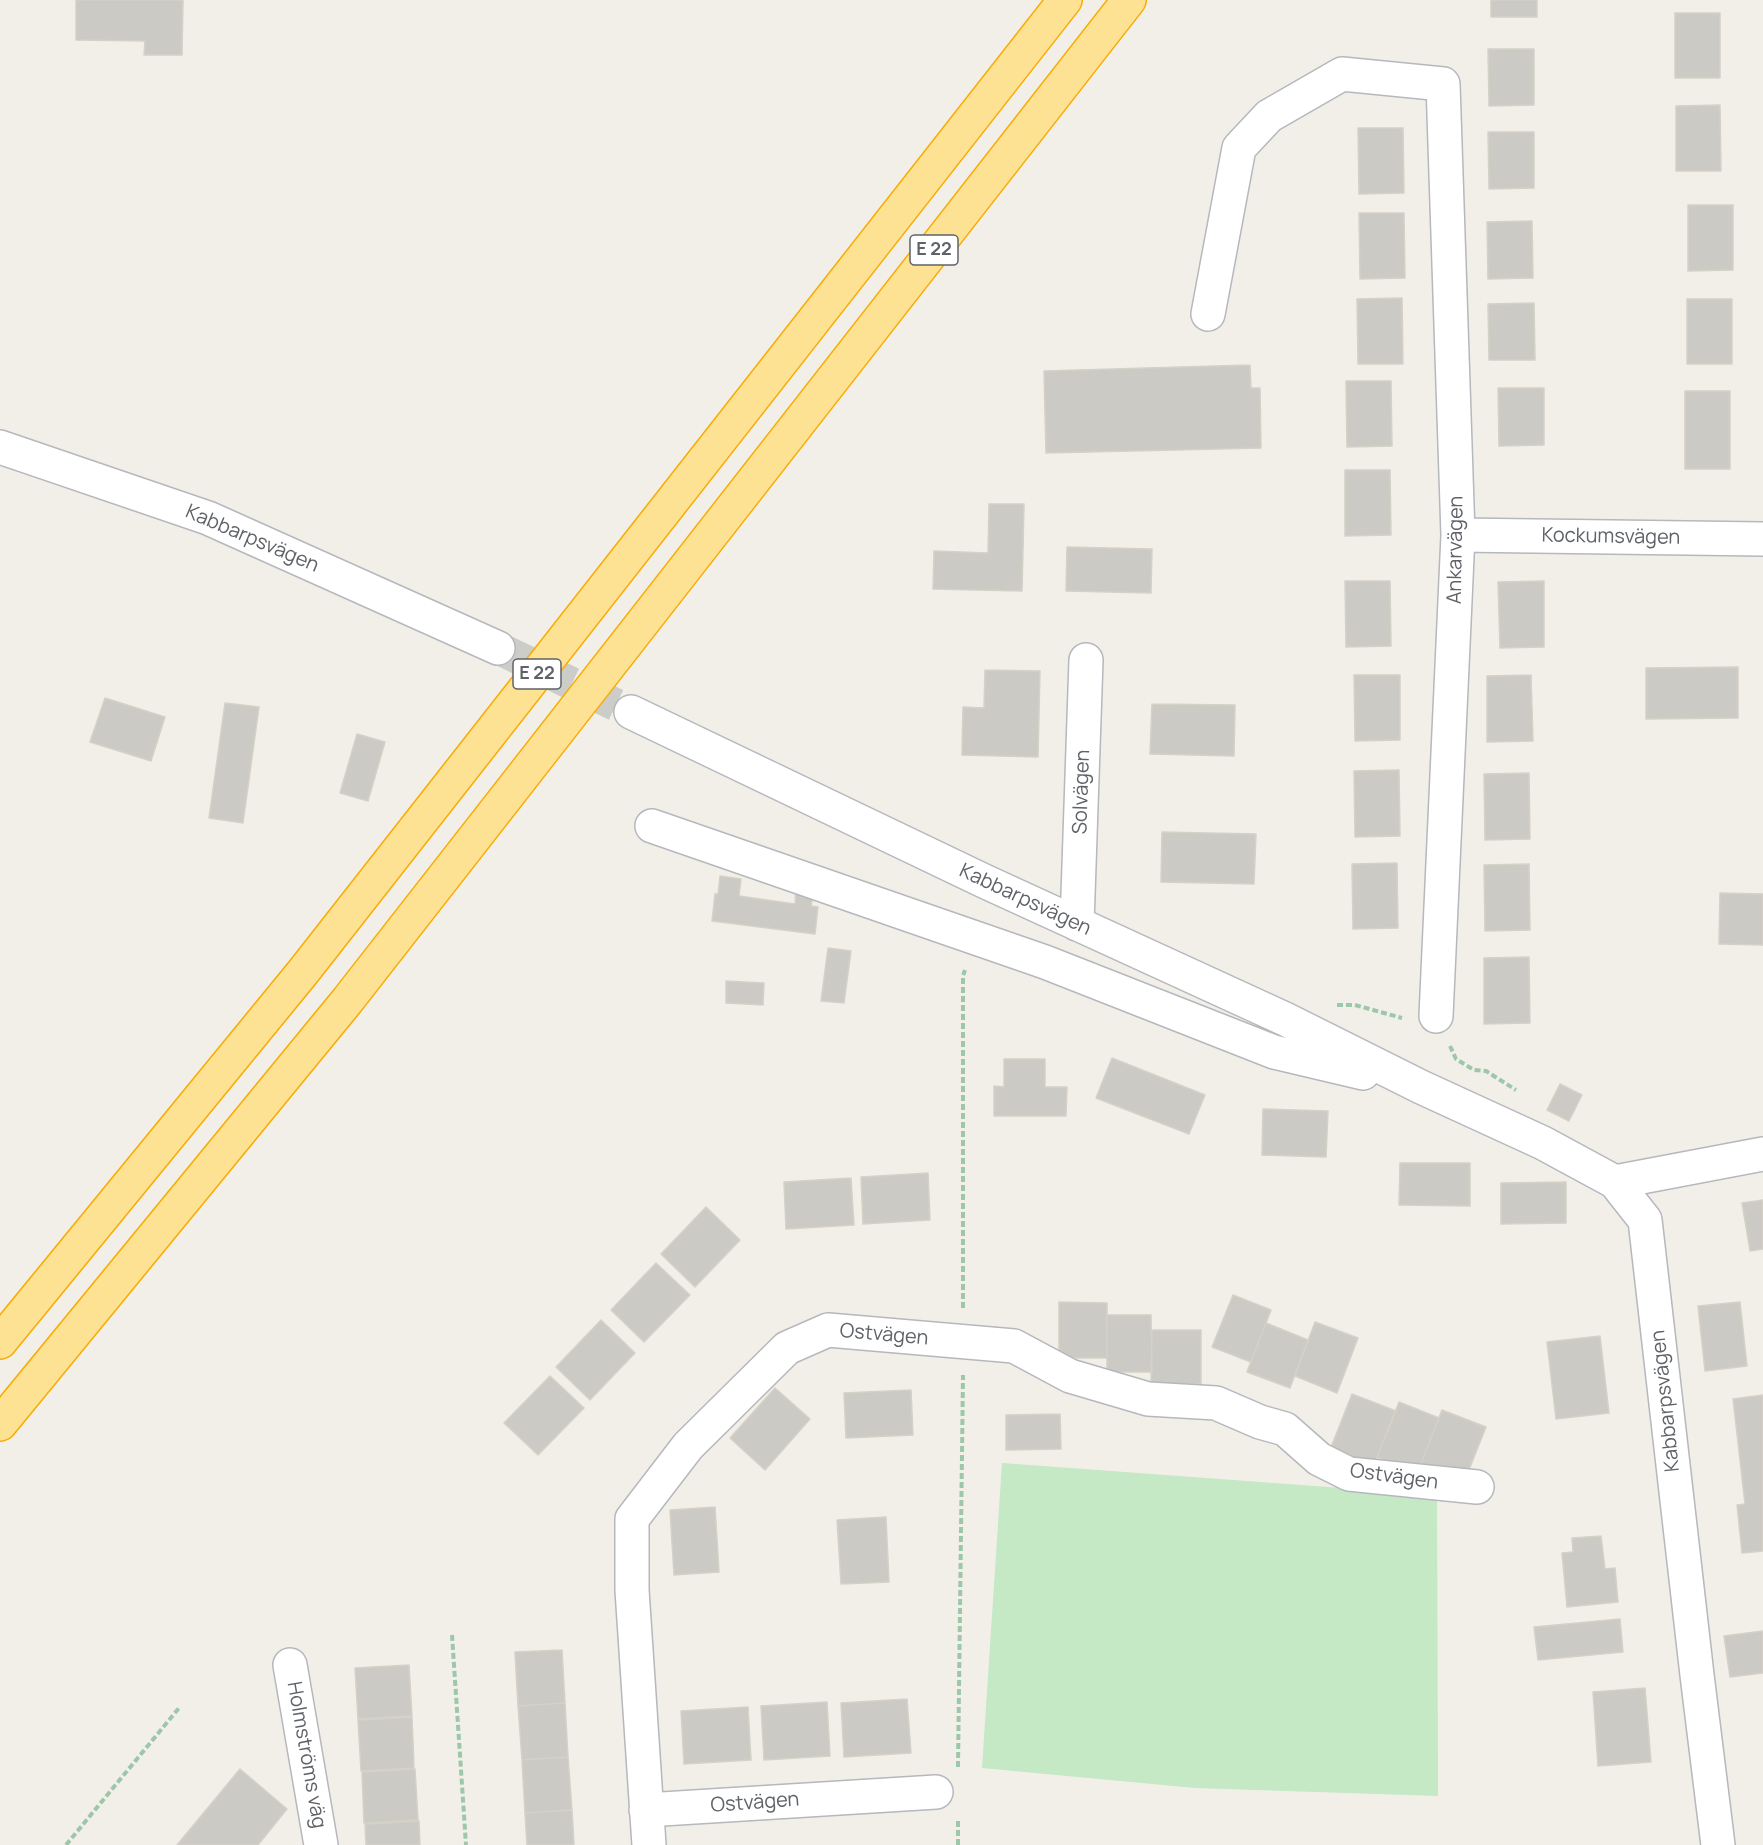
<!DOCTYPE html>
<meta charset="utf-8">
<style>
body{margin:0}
canvas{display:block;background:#f1efe8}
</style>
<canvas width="1763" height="1845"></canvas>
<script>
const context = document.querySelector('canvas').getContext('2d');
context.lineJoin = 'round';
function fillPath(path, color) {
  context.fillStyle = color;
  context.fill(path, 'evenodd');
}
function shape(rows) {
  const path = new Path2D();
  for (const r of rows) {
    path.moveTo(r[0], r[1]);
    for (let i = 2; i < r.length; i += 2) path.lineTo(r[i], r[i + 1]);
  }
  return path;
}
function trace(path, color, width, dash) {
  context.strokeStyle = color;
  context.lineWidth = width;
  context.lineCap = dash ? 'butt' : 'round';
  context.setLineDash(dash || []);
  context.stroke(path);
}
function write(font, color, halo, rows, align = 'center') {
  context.font = font + ' Manrope,sans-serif';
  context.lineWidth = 4.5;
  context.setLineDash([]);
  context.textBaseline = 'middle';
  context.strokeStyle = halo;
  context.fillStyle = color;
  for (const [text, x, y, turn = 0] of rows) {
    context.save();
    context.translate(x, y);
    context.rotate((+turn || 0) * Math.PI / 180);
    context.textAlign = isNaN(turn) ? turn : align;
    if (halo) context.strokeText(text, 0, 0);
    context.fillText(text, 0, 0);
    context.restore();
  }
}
fillPath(shape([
 [1002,1463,1437,1495,1438,1796,1195,1788,982,1768]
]), '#c5e8c5');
const building = shape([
 [76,0,183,0,182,55,144,55,145,41,76,40,76,0],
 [1491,0,1537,0,1537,17,1491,17,1491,0],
 [1675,13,1720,13,1720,78,1675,78,1675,13],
 [1488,49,1534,49,1534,105,1489,106,1488,49],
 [1720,105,1721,171,1676,171,1676,106,1720,105],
 [1358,128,1403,128,1404,193,1359,194,1358,128],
 [1488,132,1534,132,1534,188,1489,189,1488,132],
 [1688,205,1733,205,1733,270,1688,271,1688,205],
 [1359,213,1404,213,1405,278,1360,279,1359,213],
 [1532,221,1533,278,1488,279,1487,222,1532,221],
 [1402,298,1403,364,1358,364,1357,299,1402,298],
 [1687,299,1732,299,1732,364,1687,364,1687,299],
 [1534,303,1535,360,1489,360,1488,304,1534,303],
 [1250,365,1251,388,1260,388,1261,448,1046,453,1044,371,1250,365],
 [1346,381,1391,381,1392,446,1347,447,1346,381],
 [1498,388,1544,388,1544,445,1499,446,1498,388],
 [1685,391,1730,391,1730,469,1685,469,1685,391],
 [1345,470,1390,470,1391,535,1345,536,1345,470],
 [989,504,1024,504,1022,591,933,589,934,551,988,553,989,504],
 [1067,547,1152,549,1151,593,1066,591,1067,547],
 [1345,581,1390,581,1391,646,1346,647,1345,581],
 [1544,581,1544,647,1500,648,1498,582,1544,581],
 [1738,667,1738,718,1646,719,1646,668,1738,667],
 [985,670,1040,671,1038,757,962,755,963,707,984,708,985,670],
 [1354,675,1400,675,1400,740,1355,741,1354,675],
 [1531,675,1533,741,1487,742,1487,676,1531,675],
 [105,698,165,717,151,761,90,742,105,698],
 [225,703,259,707,243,823,209,818,225,703],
 [1152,704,1235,705,1234,756,1150,754,1152,704],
 [357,734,385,742,368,801,340,793,357,734],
 [1399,770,1400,836,1355,837,1354,771,1399,770],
 [1529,773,1530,839,1485,840,1484,774,1529,773],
 [1162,832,1256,834,1254,884,1161,882,1162,832],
 [1397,863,1398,928,1353,929,1352,864,1397,863],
 [1529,864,1530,930,1485,931,1484,865,1529,864],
 [720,876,741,879,739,896,795,904,796,887,814,890,811,906,818,907,815,934,712,921,715,894,718,894,720,876],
 [1720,893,1763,894,1763,945,1719,944,1720,893],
 [828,948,851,951,844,1003,821,1001,828,948],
 [1529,957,1530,1023,1484,1024,1484,958,1529,957],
 [726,981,764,983,763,1005,726,1003,726,981],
 [1112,1058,1205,1095,1189,1134,1096,1098,1112,1058],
 [1004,1059,1045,1059,1045,1087,1067,1087,1066,1116,994,1116,994,1086,1004,1087,1004,1059],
 [1560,1084,1582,1095,1569,1121,1547,1110,1560,1084],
 [1263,1109,1328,1111,1326,1157,1262,1155,1263,1109],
 [1400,1163,1470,1163,1470,1206,1399,1205,1400,1163],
 [928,1173,930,1220,863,1224,861,1177,928,1173],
 [851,1178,854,1225,786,1229,784,1182,851,1178],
 [1566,1182,1566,1223,1501,1224,1501,1183,1566,1182],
 [1763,1200,1763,1249,1750,1251,1742,1203,1763,1200],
 [706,1207,740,1240,695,1287,661,1254,706,1207],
 [656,1263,690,1295,644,1342,611,1310,656,1263],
 [1233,1295,1271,1310,1251,1362,1212,1347,1233,1295],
 [1059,1302,1107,1303,1107,1358,1059,1358,1059,1302],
 [1740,1302,1747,1366,1705,1371,1698,1306,1740,1302],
 [1107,1315,1151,1315,1152,1372,1107,1372,1107,1315],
 [601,1320,635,1353,590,1400,556,1367,601,1320],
 [1315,1322,1358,1338,1337,1393,1295,1376,1315,1322],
 [1266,1323,1308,1340,1290,1388,1247,1372,1266,1323],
 [1152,1330,1201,1330,1201,1384,1151,1384,1152,1330],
 [1600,1336,1609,1413,1556,1419,1547,1342,1600,1336],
 [550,1376,584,1408,538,1455,504,1423,550,1376],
 [775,1388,810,1419,765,1470,730,1438,775,1388],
 [911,1390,913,1435,846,1438,844,1393,911,1390],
 [1352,1394,1396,1411,1373,1467,1330,1450,1352,1394],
 [1763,1395,1763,1551,1742,1553,1737,1505,1745,1504,1733,1399,1763,1395],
 [1399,1402,1439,1418,1417,1473,1377,1457,1399,1402],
 [1442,1410,1486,1427,1465,1480,1421,1463,1442,1410],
 [1060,1414,1061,1449,1006,1450,1006,1415,1060,1414],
 [715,1507,719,1572,674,1575,670,1510,715,1507],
 [886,1517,889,1582,841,1584,837,1520,886,1517],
 [1601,1536,1605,1569,1615,1568,1618,1602,1567,1607,1562,1553,1573,1552,1572,1538,1601,1536],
 [1620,1619,1623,1652,1538,1660,1534,1627,1620,1619],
 [1763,1631,1763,1673,1730,1677,1724,1636,1763,1631],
 [562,1650,565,1703,518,1706,515,1652,562,1650],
 [409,1665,412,1716,358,1719,355,1668,409,1665],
 [1645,1688,1651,1762,1598,1766,1593,1692,1645,1688],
 [907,1699,911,1753,844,1757,841,1703,907,1699],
 [827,1702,830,1756,764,1760,761,1706,827,1702],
 [565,1703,568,1757,522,1760,518,1706,565,1703],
 [748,1707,751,1760,684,1764,681,1711,748,1707],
 [412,1717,414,1768,361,1771,358,1720,412,1717],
 [568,1757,572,1810,525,1813,522,1760,568,1757],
 [240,1769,287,1809,258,1845,177,1845,240,1769],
 [415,1769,418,1820,364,1823,362,1772,415,1769],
 [572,1810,574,1845,527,1845,525,1813,572,1810],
 [419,1821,420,1845,366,1845,365,1824,419,1821]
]);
fillPath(building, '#cccac5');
trace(building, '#d6d1c6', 1.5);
trace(shape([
 [498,648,631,712]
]), '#ccccc8', 33, [33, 16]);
const minor = shape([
 [1208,314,1239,148,1269,116,1342,74,1443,84,1458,535,1436,1016],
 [0,447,208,518,498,648],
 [1458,535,1763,539],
 [631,712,984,881,1285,1019,1421,1087,1543,1143,1615,1182,1645,1220,1697,1675,1718,1845],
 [652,826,1045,962,1274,1052,1363,1073],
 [1077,924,1086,660],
 [1615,1182,1763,1154],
 [290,1665,321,1845],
 [646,1810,936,1792],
 [649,1845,632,1590,632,1519,688,1446,787,1348,828,1330,1014,1346,1070,1376,1148,1399,1216,1403,1260,1422,1285,1429,1319,1459,1349,1474,1477,1487]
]);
const highway = shape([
 [0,1342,303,972,1065,0],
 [0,1424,347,1001,1129,0]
]);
trace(minor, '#b5b8bc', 36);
trace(highway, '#f9ab00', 36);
trace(shape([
 [1337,1005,1355,1005,1402,1018],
 [1450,1046,1456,1059,1474,1070,1486,1071,1516,1090],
 [963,1308,963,976,965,970],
 [452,1635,466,1845],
 [958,1767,963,1375],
 [66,1845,179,1708],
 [958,1845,958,1819]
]), '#9cc7a9', 4, [6, 3]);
trace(minor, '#fff', 33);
trace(highway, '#fde293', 33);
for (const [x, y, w] of [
 [934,250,48],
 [537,674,48]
]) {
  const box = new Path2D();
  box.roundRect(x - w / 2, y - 15, w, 30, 4.5);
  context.fillStyle = '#fff';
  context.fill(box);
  trace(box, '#5f6368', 1.5);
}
write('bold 18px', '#5f6368', null, [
 ["E 22",934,250],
 ["E 22",537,674]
]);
write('20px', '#5f6368', '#fff', [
 ["Kockumsvägen",1611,537,1],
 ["Kabbarpsvägen",252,539,23],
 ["Ankarvägen",1456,550,-89],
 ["Solvägen",1082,792,-88],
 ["Kabbarpsvägen",1025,900,25],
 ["Ostvägen",884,1335,5],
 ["Kabbarpsvägen",1666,1401,-96],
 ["Ostvägen",1394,1477,8],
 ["Holmströms väg",306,1755,80],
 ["Ostvägen",755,1803,-4]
]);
</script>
